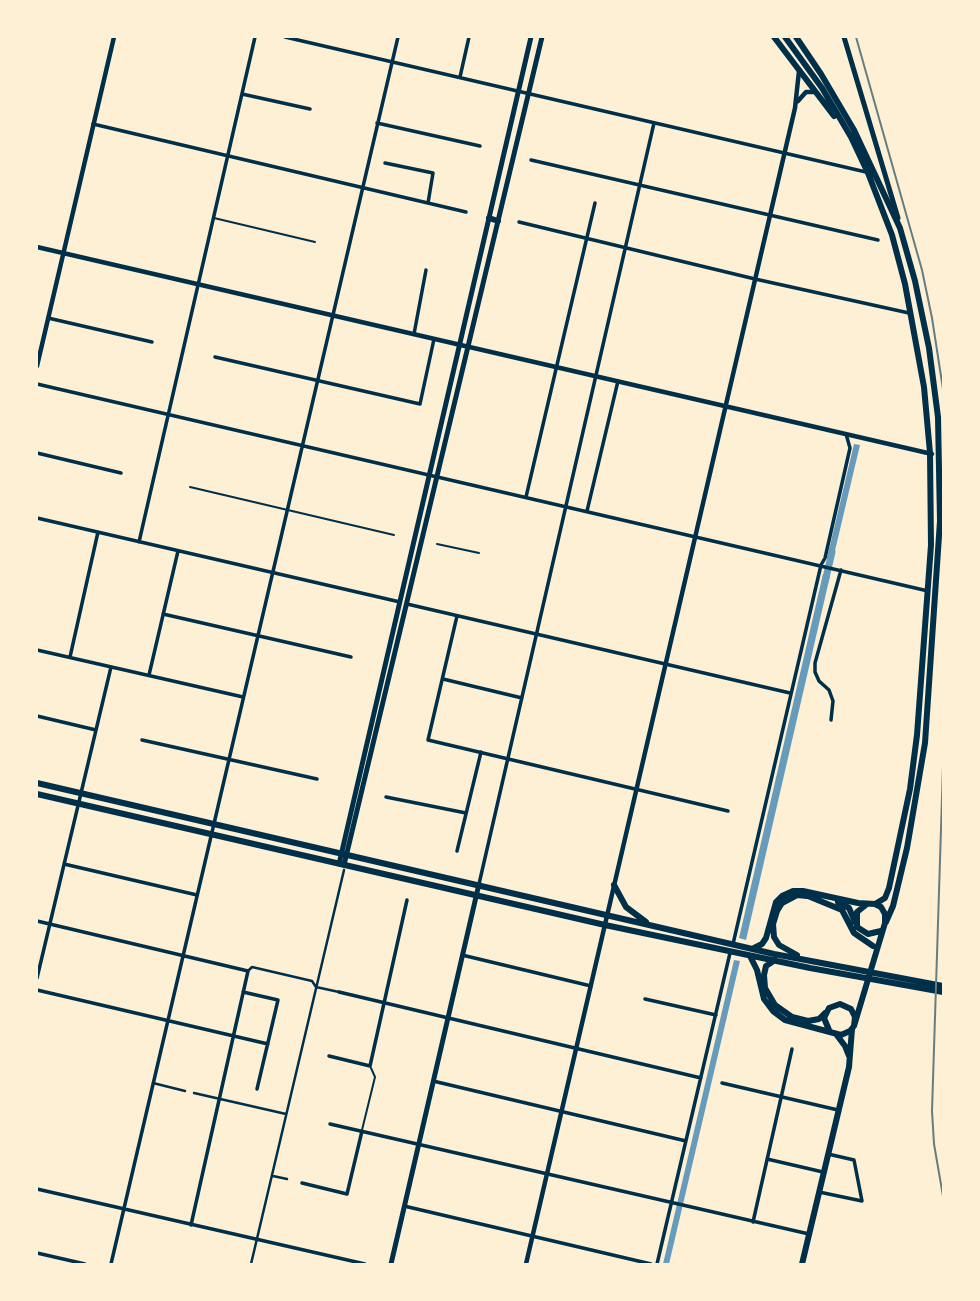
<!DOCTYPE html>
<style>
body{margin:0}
#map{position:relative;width:980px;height:1301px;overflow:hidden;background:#fdf0d5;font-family:"Golos Text",sans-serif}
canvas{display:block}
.frame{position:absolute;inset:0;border:38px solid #fdf0d5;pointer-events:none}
</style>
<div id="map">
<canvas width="980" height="1301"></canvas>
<div class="frame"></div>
</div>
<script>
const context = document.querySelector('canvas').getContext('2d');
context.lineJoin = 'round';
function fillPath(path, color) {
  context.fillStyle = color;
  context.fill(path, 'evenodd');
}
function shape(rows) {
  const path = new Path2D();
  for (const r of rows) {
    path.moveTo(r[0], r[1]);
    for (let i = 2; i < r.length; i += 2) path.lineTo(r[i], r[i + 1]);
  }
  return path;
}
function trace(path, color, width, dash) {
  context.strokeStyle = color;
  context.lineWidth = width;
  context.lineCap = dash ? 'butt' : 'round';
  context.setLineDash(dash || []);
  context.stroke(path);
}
fillPath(shape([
 [854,444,860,445,833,559,827,558],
 [823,574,830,576,746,940,739,938],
 [734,960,740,961,669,1264,663,1264]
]), '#669bbc');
trace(shape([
 [825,582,832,552]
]), '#669bbc', 7);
trace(shape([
 [214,218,315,242],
 [190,487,394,535],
 [437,544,479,553],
 [362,1130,375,1077,371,1068]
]), '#003049', 2);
trace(shape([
 [248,971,252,967,312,981,316,987,339,992],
 [153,1083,185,1091],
 [194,1093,286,1114],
 [273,1176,287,1179],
 [251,1264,344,870]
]), '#003049', 2.5);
trace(shape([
 [285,37,866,172],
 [460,77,469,37],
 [242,94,310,109],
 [377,123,480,146],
 [93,124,466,212],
 [531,160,878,240],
 [385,163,433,173,428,203],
 [519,222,755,279,909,313],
 [48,318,152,342],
 [414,334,426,270],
 [215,357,420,404,434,339],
 [37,384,928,591],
 [37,453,121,473],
 [526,497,595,203],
 [587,511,618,381],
 [37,518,400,602],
 [139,542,255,37],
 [407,604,790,693],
 [163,614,351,657],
 [457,616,428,740,728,811],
 [37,650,243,697],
 [70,657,98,532],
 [149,675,178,551],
 [443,679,522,698],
 [37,716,96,730],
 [831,720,833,701,829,690,819,681,815,672,815,663,841,570],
 [142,740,317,779],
 [386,797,466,813],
 [457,851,481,752],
 [64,864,197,895],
 [479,884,654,123],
 [37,921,248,971,191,1225],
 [733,944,821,565,825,558,850,448,846,434],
 [462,955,591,986],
 [37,978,111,667],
 [37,990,268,1044],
 [243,992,278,1000,257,1089],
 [339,992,701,1078],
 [645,999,716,1015],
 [329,1056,370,1066,407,900],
 [433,1081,686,1141],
 [722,1083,838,1110],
 [330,1124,809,1234],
 [767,1159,823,1172],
 [302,1183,347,1194,362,1131],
 [37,1189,365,1264],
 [819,1192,862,1201,854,1160,828,1154],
 [404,1206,651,1264],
 [753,1222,792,1049],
 [37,1253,85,1264],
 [111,1264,398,37],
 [657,1264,730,953]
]), '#003049', 3.5);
trace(shape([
 [798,101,806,92,816,92],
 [37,247,932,454],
 [37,366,114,37],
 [526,1264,795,108,799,71]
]), '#003049', 4.5);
trace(shape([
 [844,37,898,218],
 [339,864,531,37],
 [344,865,542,37],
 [391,1264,479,884]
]), '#003049', 5);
trace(shape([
 [774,37,834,116],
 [785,37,822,88,851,137,868,173,892,235,905,284,924,387,930,453,931,545,917,735,910,789,889,888,885,898,875,904],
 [796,37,821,74,854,130,900,228,915,281,929,348,938,417,940,521,925,743,907,848,893,906,886,922],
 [489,218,498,221],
 [37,783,774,954,943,986],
 [37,794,605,925,810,968,943,992],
 [614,885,626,907,646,922],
 [808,896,842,910,854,933,873,946],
 [838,902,849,908,855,922],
 [867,904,857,912,857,927,868,934,881,931],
 [754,948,762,944,766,938,776,902,782,896,793,891,803,891,858,903,875,904,881,907,885,914,885,923,854,1026],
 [797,955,779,945,774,937,773,924,777,911,782,903,797,895,807,896],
 [750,956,757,970,764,999,773,1011,785,1020,841,1035,850,1031,854,1026,855,1017,851,1009,840,1004,829,1008,824,1018,829,1030],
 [775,960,766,966,764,975,765,988,775,1005,792,1017,808,1021,819,1019,825,1013],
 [836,1034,845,1046,849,1056],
 [802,1264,849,1067,852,1029]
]), '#003049', 6);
trace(shape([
 [856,37,922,270,932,318,943,389],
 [943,766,932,1111,934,1144,943,1196]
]), '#657d81', 2);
</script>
